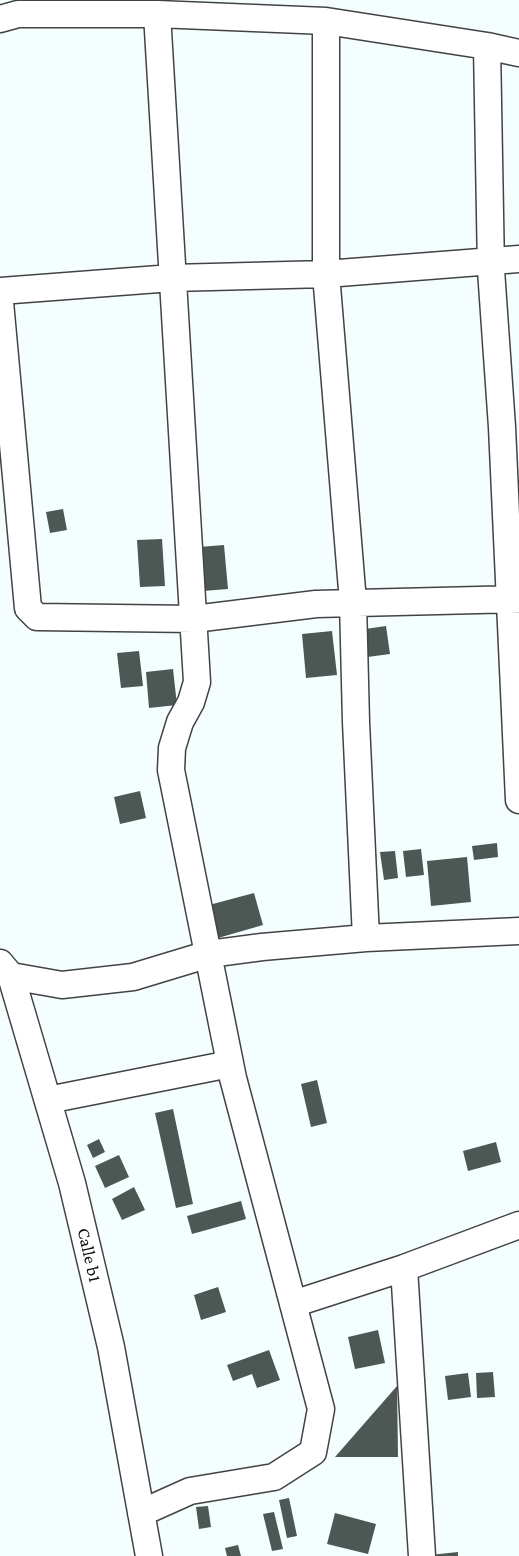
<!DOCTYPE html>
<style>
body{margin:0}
canvas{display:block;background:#f4fefe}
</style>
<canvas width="519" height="1556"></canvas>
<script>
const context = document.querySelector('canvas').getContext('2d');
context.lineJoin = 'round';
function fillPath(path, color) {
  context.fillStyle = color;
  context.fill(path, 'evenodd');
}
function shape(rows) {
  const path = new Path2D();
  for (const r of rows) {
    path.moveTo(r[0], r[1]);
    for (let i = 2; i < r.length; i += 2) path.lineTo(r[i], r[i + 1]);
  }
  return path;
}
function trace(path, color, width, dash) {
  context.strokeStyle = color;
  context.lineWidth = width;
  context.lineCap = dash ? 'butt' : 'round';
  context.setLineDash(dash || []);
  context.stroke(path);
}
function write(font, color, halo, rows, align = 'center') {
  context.font = font + ' "Crimson Pro",serif';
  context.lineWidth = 5;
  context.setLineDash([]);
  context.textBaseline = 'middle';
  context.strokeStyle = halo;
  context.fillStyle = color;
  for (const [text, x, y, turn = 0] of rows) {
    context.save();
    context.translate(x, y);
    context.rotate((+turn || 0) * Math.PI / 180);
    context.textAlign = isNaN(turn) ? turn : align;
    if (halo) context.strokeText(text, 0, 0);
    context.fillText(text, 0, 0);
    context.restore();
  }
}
fillPath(shape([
 [63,509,67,530,50,533,46,512],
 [162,539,165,586,140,587,137,540],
 [224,545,228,589,203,591,199,547],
 [386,626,390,654,360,658,358,630],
 [332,631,337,675,306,678,302,634],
 [139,651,143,686,121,688,117,653],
 [173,669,177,705,149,708,146,672],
 [140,791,146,818,120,824,114,797],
 [497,843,498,857,474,860,472,846],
 [421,849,424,875,406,877,403,851],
 [395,851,398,878,384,880,380,852],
 [467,857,471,902,431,906,427,861],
 [254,893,263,925,218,938,209,905],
 [317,1080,327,1123,311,1127,301,1084],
 [173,1109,193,1204,176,1208,155,1113],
 [99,1139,105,1152,93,1158,87,1145],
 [496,1142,501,1162,468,1171,463,1151],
 [119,1155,129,1177,105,1188,95,1166],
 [134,1187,145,1210,122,1220,112,1199],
 [241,1201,246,1219,192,1234,187,1216],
 [218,1287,226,1312,201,1320,194,1295],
 [378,1330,385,1363,355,1369,348,1337],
 [269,1350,280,1380,257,1388,252,1374,233,1381,227,1365],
 [493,1372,495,1397,477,1398,476,1373],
 [468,1373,471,1397,448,1400,445,1376],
 [397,1386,398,1457,335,1457],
 [289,1498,297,1536,287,1538,279,1500],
 [208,1506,211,1527,199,1529,196,1507],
 [274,1512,283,1549,272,1551,263,1514],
 [335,1513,376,1524,368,1554,327,1544],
 [238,1545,241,1556,227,1556,225,1548],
 [458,1552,458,1556,431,1556,430,1555]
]), '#4d5854');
const minor = shape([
 [0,19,18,14,157,14,326,21,487,46,519,53],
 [326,21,326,274,353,602,356,722,366,938],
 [487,46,491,270,502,427,519,800],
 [0,291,172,278,326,274,519,259],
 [0,302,28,608,37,617,194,619,316,604,519,599],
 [0,963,11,976,72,1183,111,1347,149,1556],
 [11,976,62,985,133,977,209,954,262,947,366,938,519,931],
 [48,1100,230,1064],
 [404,1268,422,1556],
 [293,1304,404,1268,519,1225],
 [141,1513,190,1491,274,1477,313,1452,321,1409,233,1078,171,770,172,748,180,722,191,702,197,682,157,14]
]);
trace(minor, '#434343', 29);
trace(minor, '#fff', 26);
write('18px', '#101010', '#fff', [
 ["Calle b1",89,1255,77]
]);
</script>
